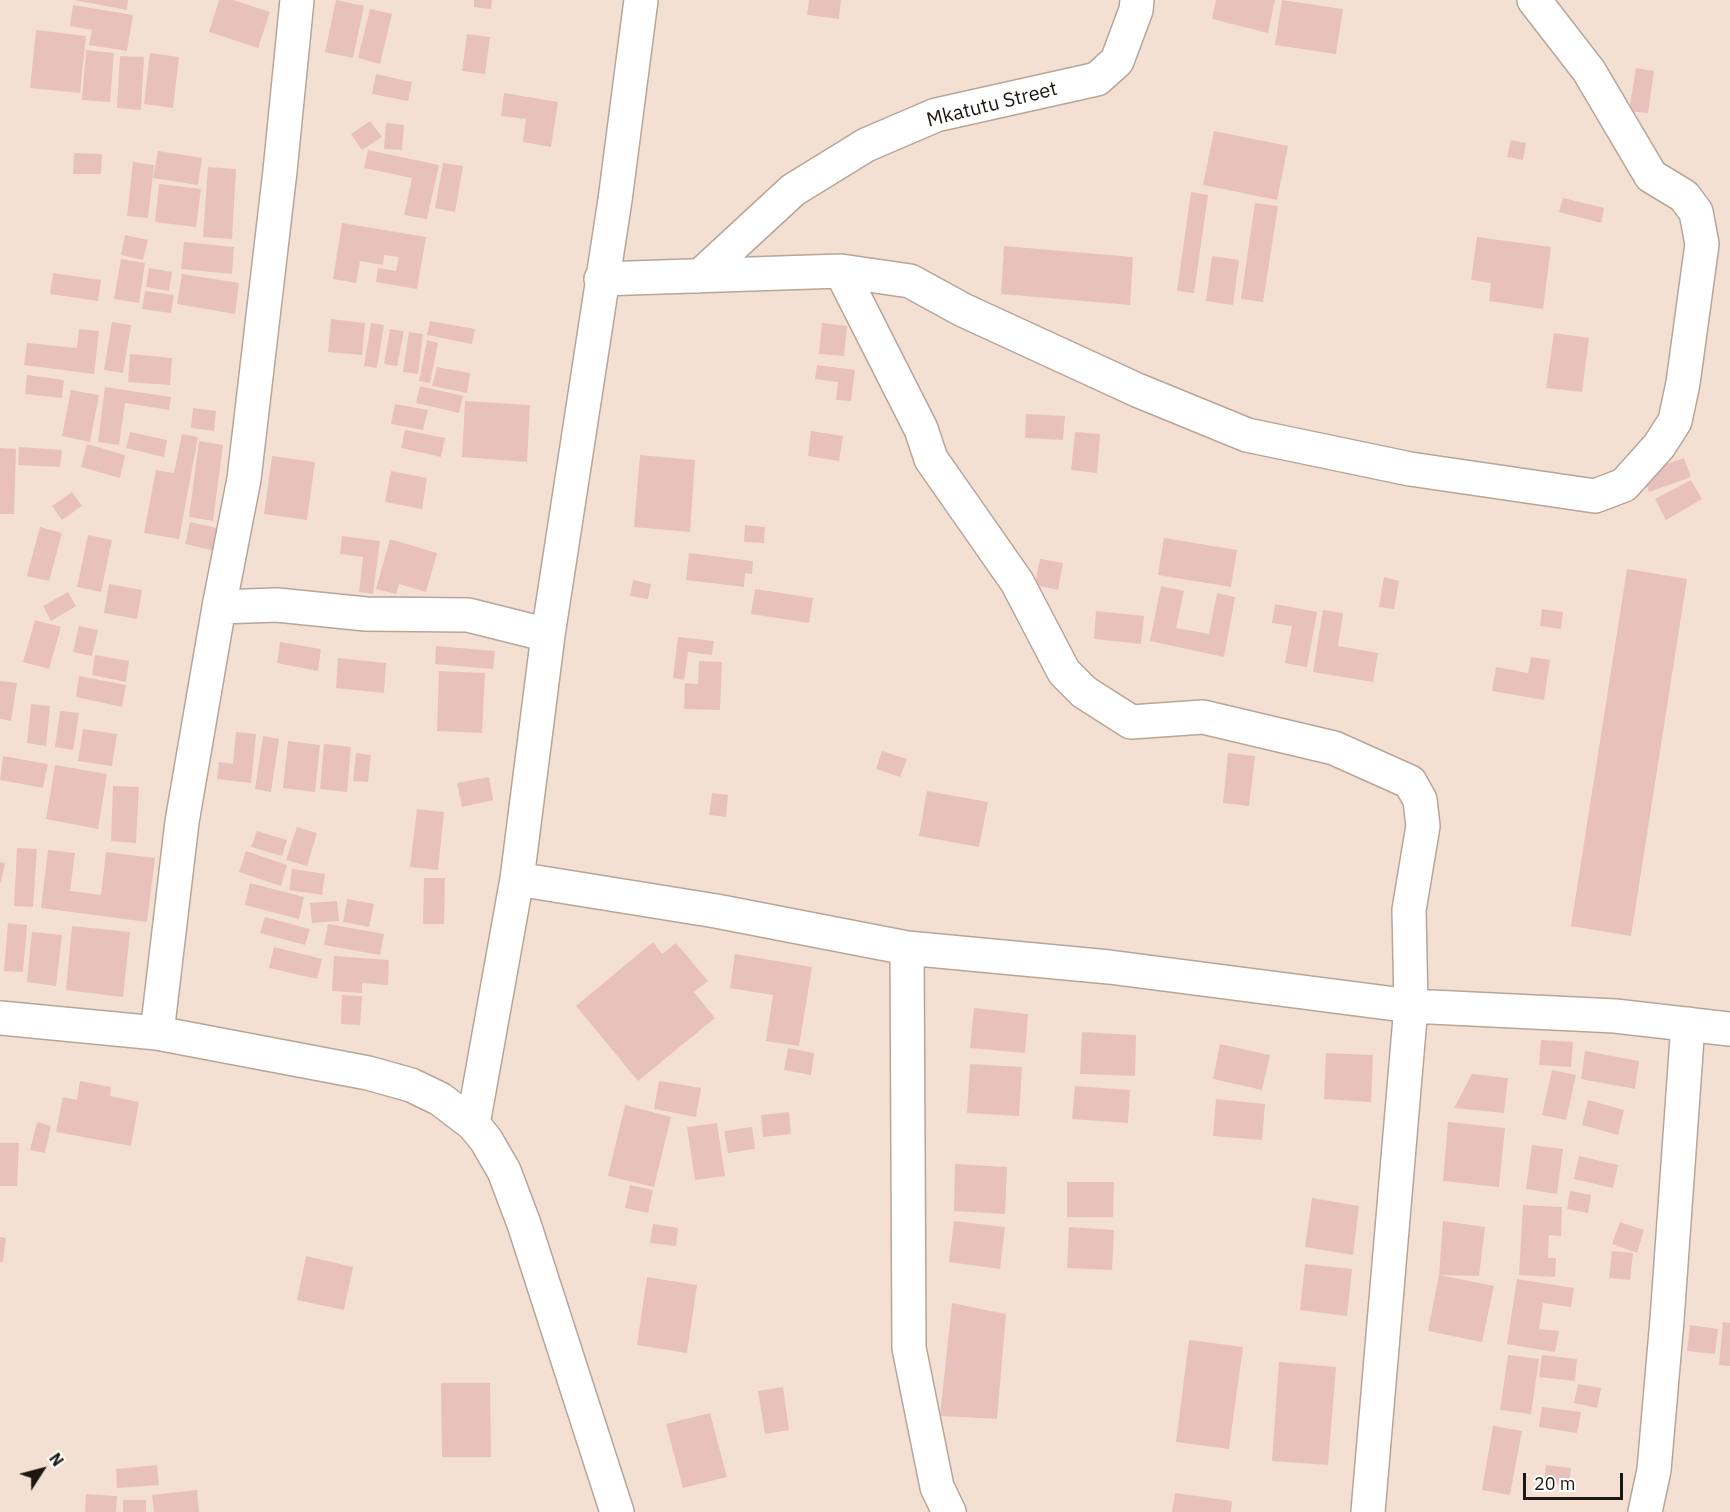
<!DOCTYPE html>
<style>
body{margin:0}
#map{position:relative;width:1730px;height:1512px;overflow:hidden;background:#f4e0d2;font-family:"IBM Plex Sans",sans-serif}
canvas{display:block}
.north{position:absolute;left:12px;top:1440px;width:60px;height:60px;-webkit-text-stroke:4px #fff;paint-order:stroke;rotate:54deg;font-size:16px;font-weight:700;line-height:24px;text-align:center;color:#1d1712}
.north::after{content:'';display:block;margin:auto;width:21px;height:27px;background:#1d1712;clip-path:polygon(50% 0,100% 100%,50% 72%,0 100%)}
.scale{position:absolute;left:1523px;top:1473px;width:100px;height:27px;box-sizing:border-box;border:3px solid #1d1712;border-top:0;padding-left:8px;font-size:18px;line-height:21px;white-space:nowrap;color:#1d1712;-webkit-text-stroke:4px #fff;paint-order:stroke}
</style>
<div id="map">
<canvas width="1730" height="1512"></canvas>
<div class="north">N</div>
<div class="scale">20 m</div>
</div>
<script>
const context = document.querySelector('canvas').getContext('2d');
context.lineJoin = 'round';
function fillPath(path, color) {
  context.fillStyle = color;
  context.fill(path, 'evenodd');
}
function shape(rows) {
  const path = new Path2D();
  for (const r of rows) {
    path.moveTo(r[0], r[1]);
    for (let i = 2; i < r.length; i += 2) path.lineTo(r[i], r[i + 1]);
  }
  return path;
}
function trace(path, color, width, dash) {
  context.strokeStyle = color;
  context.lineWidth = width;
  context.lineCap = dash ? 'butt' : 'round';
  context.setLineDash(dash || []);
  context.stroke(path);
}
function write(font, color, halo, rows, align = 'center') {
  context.font = font + ' "IBM Plex Sans",sans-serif';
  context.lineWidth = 6;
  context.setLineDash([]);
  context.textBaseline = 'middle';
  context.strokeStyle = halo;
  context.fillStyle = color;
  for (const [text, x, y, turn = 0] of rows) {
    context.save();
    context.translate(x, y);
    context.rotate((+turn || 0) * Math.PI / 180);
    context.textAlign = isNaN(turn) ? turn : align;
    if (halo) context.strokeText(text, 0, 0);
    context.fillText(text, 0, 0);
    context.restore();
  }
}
fillPath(shape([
 [74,0,128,0,127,10],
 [219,0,233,0,270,12,258,48,209,32],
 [336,0,364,6,353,58,325,52],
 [474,0,492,0,491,9,474,7],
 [809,0,841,0,839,19,807,15],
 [1216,0,1275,0,1268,33,1212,19],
 [1282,0,1343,9,1336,54,1275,45],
 [73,5,133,15,127,51,89,45,92,30,70,26],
 [370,9,392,14,380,64,358,58],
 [36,30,86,36,80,93,30,88],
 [467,34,490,37,485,74,462,71],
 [86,50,114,53,110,102,82,100],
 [150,53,179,57,173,108,144,104],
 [120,56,144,57,141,110,117,108],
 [1636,68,1654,71,1648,113,1629,111],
 [376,74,412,82,408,101,372,94],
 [504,93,558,102,551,147,523,142,526,119,501,116],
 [370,121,382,137,362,150,351,134],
 [386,123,404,125,402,150,384,149],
 [1214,131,1288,146,1277,200,1203,185],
 [1511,140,1526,143,1523,160,1507,157],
 [368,150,439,165,427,219,404,215,412,178,364,168],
 [158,151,202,158,198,185,153,178],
 [74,153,102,154,101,174,73,174],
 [133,162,154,165,148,218,127,216],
 [443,163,463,166,455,212,435,208],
 [208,167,236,169,232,239,203,237],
 [159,184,201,189,196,227,155,222],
 [1191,192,1208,195,1194,293,1177,291],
 [1563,198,1604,208,1601,223,1559,212],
 [1255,203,1278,206,1263,302,1241,299],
 [342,223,426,237,417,289,376,282,378,268,396,271,399,257,384,255,383,265,360,261,356,283,333,279],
 [125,235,148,240,143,260,121,255],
 [1477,237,1551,247,1543,309,1489,301,1491,283,1471,280],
 [184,242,234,247,232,274,181,269],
 [1004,246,1133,257,1130,305,1001,294],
 [1212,256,1239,260,1233,305,1206,301],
 [121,259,145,263,139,303,114,299],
 [149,268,172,272,169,291,146,287],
 [53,273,101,280,98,301,50,294],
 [182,274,239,283,235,314,177,304],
 [145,291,174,295,171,313,142,309],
 [331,319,365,323,362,355,328,352],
 [430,321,475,329,472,344,427,335],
 [112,322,131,325,123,373,104,370],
 [371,323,384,325,377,368,364,366],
 [822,323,847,326,844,356,819,354],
 [79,329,99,331,94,374,24,365,27,343,77,348],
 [390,329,404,331,397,366,384,364],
 [409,332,423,334,418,374,403,372],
 [1554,333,1589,338,1582,392,1546,388],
 [427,340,438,343,430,383,419,381],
 [130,354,172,358,170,385,128,382],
 [817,365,855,370,851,401,836,400,838,382,815,379],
 [437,367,470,373,467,393,432,386],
 [27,375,64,380,62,398,25,394],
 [420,386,463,396,459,413,416,403],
 [105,387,171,397,169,410,125,403,119,445,98,442],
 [71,390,99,395,90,442,62,436],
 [465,401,530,405,527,462,462,457],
 [395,404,428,410,423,430,391,424],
 [193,408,216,411,214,431,191,428],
 [1026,414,1065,416,1063,440,1025,438],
 [405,430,445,438,441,457,401,448],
 [811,431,843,436,839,461,808,456],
 [130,432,167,440,164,457,126,448],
 [1075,432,1100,434,1097,473,1071,470],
 [182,434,198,437,179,539,144,533,156,470,174,473],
 [199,441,223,445,213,521,189,517],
 [87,444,125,455,120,478,81,467],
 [19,447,62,450,60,467,18,465],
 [0,448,16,449,14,514,0,514],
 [640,455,695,460,690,532,634,527],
 [272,456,315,462,307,520,264,514],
 [1684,458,1691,477,1649,492,1642,473],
 [391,471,427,478,422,509,385,502],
 [1691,480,1702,499,1666,520,1655,499],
 [72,492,82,506,62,520,52,506],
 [190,522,225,530,220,552,185,544],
 [745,525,765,527,764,543,744,542],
 [40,527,62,533,49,581,27,576],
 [88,535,112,540,101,592,77,587],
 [342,536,380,541,373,594,359,592,363,557,340,554],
 [1164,538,1237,550,1231,587,1158,575],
 [390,539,437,553,426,592,399,584,396,594,376,589],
 [689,553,753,561,752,574,745,573,744,587,686,580],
 [1040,559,1063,563,1058,590,1035,585],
 [1627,569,1687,579,1631,936,1571,926],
 [1384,577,1399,581,1394,609,1379,607],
 [633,580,651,584,648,599,630,596],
 [109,584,142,590,137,619,104,613],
 [1161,586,1184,591,1176,628,1209,634,1217,593,1235,597,1224,657,1150,641],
 [755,589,813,598,809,623,751,614],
 [68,592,76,606,51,621,43,606],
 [1275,604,1317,612,1307,667,1285,663,1292,626,1272,623],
 [1542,609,1563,612,1561,629,1540,626],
 [1323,610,1343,613,1338,646,1378,653,1373,682,1313,672],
 [1096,611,1144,616,1141,644,1094,639],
 [35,620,61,627,49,669,23,662],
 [79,626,98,630,92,656,73,652],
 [678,637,714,641,712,655,688,652,684,680,673,678],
 [280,642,321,649,318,671,277,663],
 [436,646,495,651,493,669,435,664],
 [95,655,129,661,126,682,92,675],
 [1531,657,1550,660,1544,700,1492,691,1496,667,1528,673],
 [338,658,386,663,384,693,336,688],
 [699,661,722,662,720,710,684,709,685,683,698,684],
 [439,671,485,673,482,733,437,731],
 [79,676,126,685,122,707,76,697],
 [0,681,17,683,11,721,0,719],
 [31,704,50,706,46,746,27,743],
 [60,711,79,713,73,750,55,747],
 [83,729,117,734,112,766,78,761],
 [236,732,256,734,251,783,217,779,219,762,233,764],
 [263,736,279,739,271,792,255,789],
 [288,741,320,745,315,792,283,788],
 [324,744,351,747,347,792,320,789],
 [882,751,907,759,900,777,876,769],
 [356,753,371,755,368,782,353,781],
 [1228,753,1255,756,1249,806,1223,803],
 [3,756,48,764,43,788,0,780],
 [55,765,107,774,98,829,46,819],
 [489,777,493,800,462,807,457,783],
 [113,786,139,787,136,843,111,841],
 [927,791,988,802,979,847,919,836],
 [712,793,728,795,726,817,709,815],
 [417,809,444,812,438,870,410,867],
 [297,827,317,833,307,866,286,860],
 [257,831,287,840,282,856,251,847],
 [17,848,37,849,33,907,14,906],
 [48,850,75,853,70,891,101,895,106,852,155,858,147,922,41,908],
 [246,851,287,865,281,886,239,872],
 [0,862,5,863,1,882,0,882],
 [292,869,325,874,322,895,289,890],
 [424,878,445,878,444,924,423,924],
 [250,883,304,897,299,919,245,905],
 [347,899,374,904,369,927,343,922],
 [337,901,339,921,312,923,310,903],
 [265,917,310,929,305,945,260,933],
 [8,923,27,925,23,972,4,971],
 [328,924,384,934,380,955,324,945],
 [72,926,130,932,123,997,66,990],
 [32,932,62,935,56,986,27,982],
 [653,942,662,954,676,943,708,981,694,992,715,1018,638,1081,576,1006],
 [274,947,322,959,317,979,269,968],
 [735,954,812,967,799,1046,766,1041,773,995,730,988],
 [334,956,389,960,388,985,362,983,362,993,332,991],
 [342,995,362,996,360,1025,341,1024],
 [974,1008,1028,1014,1025,1053,970,1048],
 [1082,1032,1136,1035,1135,1076,1080,1074],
 [1541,1040,1573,1042,1571,1067,1539,1065],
 [1220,1044,1270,1055,1262,1090,1213,1079],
 [788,1048,814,1053,811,1075,784,1070],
 [1585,1051,1639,1061,1635,1089,1581,1079],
 [1326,1053,1373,1055,1371,1102,1324,1099],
 [970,1064,1022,1067,1019,1116,967,1113],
 [1552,1070,1576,1075,1566,1120,1542,1115],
 [1472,1074,1508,1078,1504,1113,1454,1108],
 [80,1081,111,1087,110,1096,139,1102,131,1146,56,1132,63,1097,77,1100],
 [659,1081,701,1088,696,1117,654,1109],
 [1075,1086,1130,1090,1128,1123,1072,1119],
 [1216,1099,1265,1104,1262,1140,1213,1136],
 [1588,1100,1624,1110,1618,1135,1582,1125],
 [625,1105,671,1117,654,1187,608,1176],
 [789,1112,791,1134,763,1137,761,1115],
 [37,1122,51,1126,45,1153,30,1150],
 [1448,1122,1505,1128,1499,1187,1443,1181],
 [717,1123,725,1176,695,1180,687,1127],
 [752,1127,755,1149,728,1153,724,1131],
 [0,1143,19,1143,17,1186,0,1186],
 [1532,1145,1563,1149,1557,1194,1526,1189],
 [1579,1156,1618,1165,1613,1188,1574,1179],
 [955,1164,1007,1167,1005,1214,954,1211],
 [1067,1182,1114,1182,1113,1217,1067,1217],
 [630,1185,653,1190,648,1213,625,1208],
 [1570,1191,1591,1195,1588,1213,1567,1209],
 [1312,1198,1359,1206,1353,1255,1305,1247],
 [1523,1205,1562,1207,1561,1236,1549,1235,1548,1258,1556,1258,1555,1277,1519,1275],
 [954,1221,1005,1227,1000,1269,949,1262],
 [1443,1221,1485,1227,1479,1276,1439,1275,1494,1286,1482,1342,1428,1331,1439,1275],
 [1620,1222,1644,1230,1637,1253,1612,1244],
 [653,1224,678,1228,676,1246,650,1243],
 [1069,1227,1114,1230,1112,1270,1067,1268],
 [0,1237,6,1238,3,1262,0,1262],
 [1612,1251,1633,1253,1630,1280,1609,1278],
 [306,1256,353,1267,344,1310,297,1300],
 [1305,1264,1352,1269,1347,1316,1300,1310],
 [647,1277,697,1285,687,1353,637,1345],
 [1517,1279,1574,1288,1571,1307,1543,1303,1539,1329,1559,1331,1555,1352,1507,1344],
 [952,1303,1006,1314,997,1419,940,1416],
 [1723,1322,1730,1323,1730,1366,1719,1365],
 [1690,1325,1718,1329,1715,1354,1687,1351],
 [1189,1340,1243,1347,1229,1449,1176,1442],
 [1508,1355,1539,1359,1531,1414,1500,1410],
 [1542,1355,1577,1359,1575,1381,1539,1377],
 [1279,1362,1336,1367,1328,1465,1272,1461],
 [441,1383,490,1383,491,1457,442,1457],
 [1578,1384,1601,1388,1597,1408,1574,1403],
 [783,1387,789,1430,765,1434,758,1391],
 [1542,1407,1581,1412,1577,1433,1539,1427],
 [710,1413,727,1477,683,1488,666,1424],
 [1493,1426,1522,1431,1510,1495,1482,1490],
 [157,1465,159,1485,117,1488,116,1469],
 [1546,1465,1571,1468,1569,1486,1544,1483],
 [197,1490,199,1512,154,1512,152,1495],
 [1175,1493,1232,1501,1231,1512,1172,1512],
 [86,1494,117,1496,116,1512,85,1512],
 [123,1500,146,1500,146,1512,123,1512]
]), '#e9c1bc');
const street = shape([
 [841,271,921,429,931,459,1017,582,1064,672,1084,692,1131,722,1203,717,1334,748,1410,782,1420,800,1423,826,1409,910,1411,1006,1368,1512],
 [700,276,793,190,866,145,936,115,1097,79,1117,61,1136,10,1137,0],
 [601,279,841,271,910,281,963,310,1137,390,1247,435,1410,469,1595,496,1624,485,1659,446,1675,421,1683,383,1702,244,1696,212,1684,196,1651,176,1589,71,1534,0],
 [219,607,277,605,366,614,468,615,548,635],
 [517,879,716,911,907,948,1109,967,1411,1006,1615,1016,1730,1029],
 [907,948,909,1348,937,1487,949,1512],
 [0,1018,157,1033,368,1073,411,1085,440,1099,473,1124,486,1140,504,1171,524,1224,617,1512],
 [157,1033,182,822,219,607,244,479,280,171,297,0],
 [473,1124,517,879,548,635,615,200,641,0],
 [1645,1512,1654,1470,1667,1320,1688,1024]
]);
trace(street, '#b8a598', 36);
trace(street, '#fff', 33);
write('20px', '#1d1712', '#fff', [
 ["Mkatutu Street",992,105,-14]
]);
</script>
